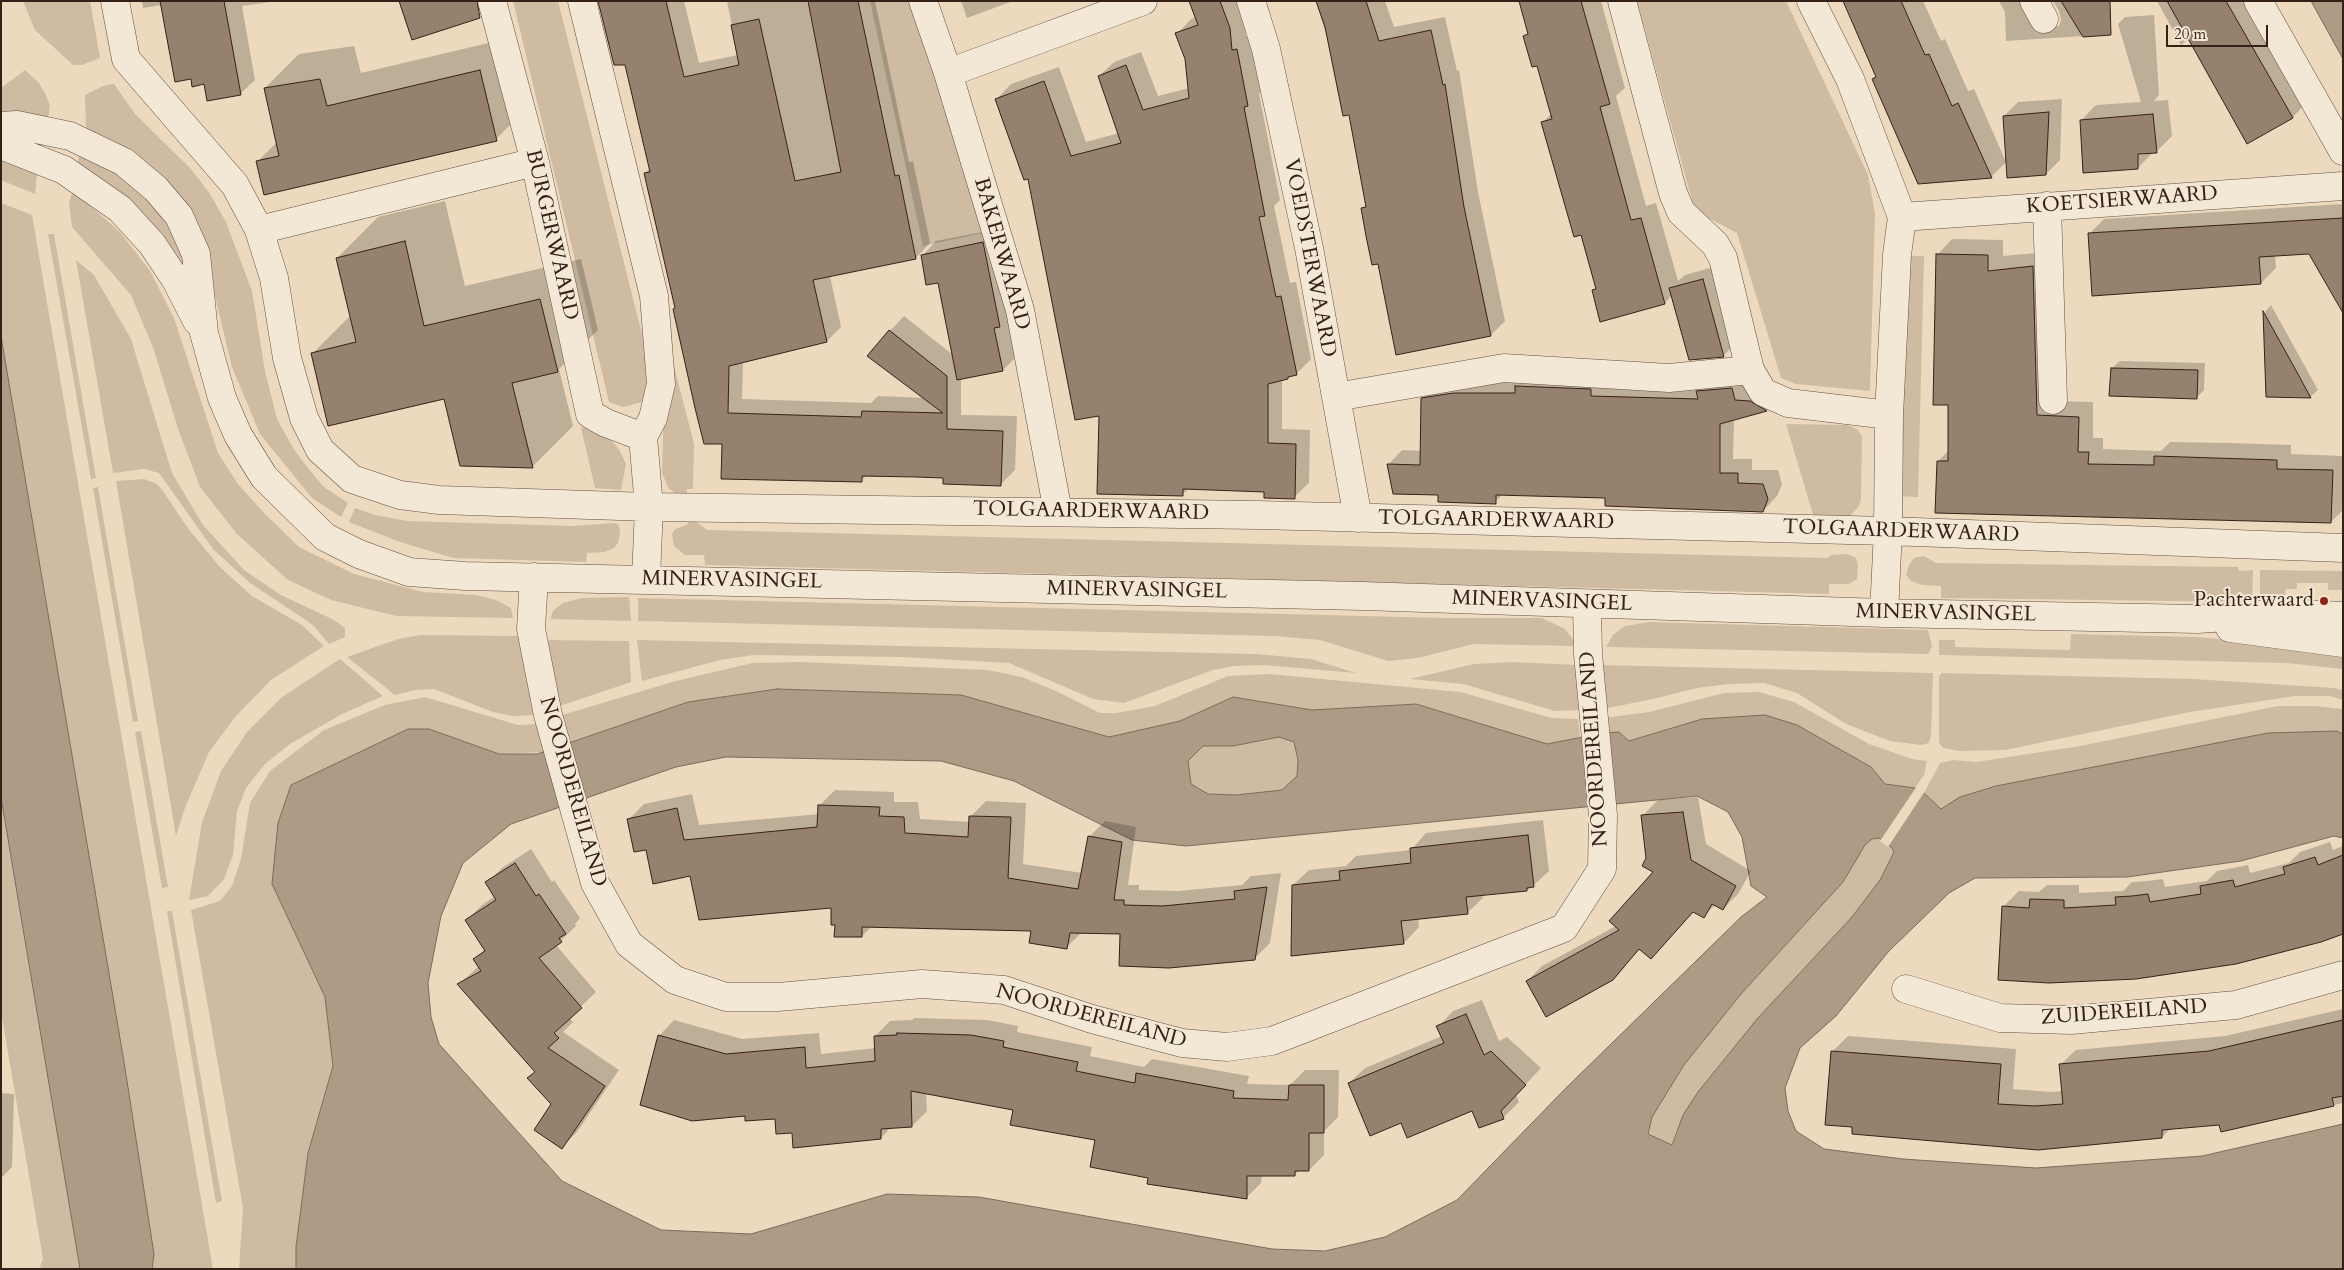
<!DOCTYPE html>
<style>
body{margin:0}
#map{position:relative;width:2344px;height:1270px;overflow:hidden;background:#eddabe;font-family:Cardo,serif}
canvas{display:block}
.frame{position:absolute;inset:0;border:2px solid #352118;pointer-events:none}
.scale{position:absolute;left:2166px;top:25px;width:102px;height:22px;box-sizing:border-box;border:2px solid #352118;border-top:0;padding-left:6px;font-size:15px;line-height:18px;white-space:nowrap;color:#352118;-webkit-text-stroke:4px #f3e7d5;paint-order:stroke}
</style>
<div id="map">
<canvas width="2344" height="1270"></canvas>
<div class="frame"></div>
<div class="scale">20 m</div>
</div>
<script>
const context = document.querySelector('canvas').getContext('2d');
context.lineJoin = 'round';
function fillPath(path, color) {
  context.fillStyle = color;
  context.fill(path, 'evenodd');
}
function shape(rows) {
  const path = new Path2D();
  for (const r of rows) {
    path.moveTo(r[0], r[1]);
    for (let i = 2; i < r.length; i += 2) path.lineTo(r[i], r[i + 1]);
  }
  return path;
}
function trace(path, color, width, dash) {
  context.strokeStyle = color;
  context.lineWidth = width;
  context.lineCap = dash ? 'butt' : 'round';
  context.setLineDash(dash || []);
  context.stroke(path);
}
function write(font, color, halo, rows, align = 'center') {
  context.font = font + ' Cardo,serif';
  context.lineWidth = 4;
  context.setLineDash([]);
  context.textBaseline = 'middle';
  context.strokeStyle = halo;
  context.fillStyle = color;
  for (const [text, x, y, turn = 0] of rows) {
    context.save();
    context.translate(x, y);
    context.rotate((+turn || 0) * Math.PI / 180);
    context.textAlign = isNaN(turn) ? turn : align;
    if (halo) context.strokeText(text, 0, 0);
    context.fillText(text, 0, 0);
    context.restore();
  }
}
fillPath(shape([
 [23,1,90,1,100,58,82,65,73,65,35,30],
 [513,1,558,1,647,354,646,388,642,402,623,407,609,402],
 [870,1,909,1,992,231,923,246],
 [1637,1,1786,1,1868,175,1875,213,1870,391,1796,384,1781,378,1737,233,1695,211],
 [25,70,39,83,46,95,50,106,48,119,1,113,1,88],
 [114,84,135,114,191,169,210,194,226,222,252,291,265,371,277,419,293,448,307,467,324,487,348,503,341,517,312,498,260,434,232,367,213,288,136,157,116,142,86,130,85,95,103,86],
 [81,149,107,162,151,200,168,226,191,276,76,170],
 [1,159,37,174,35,194,1,180],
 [72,193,89,205,120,232,150,271,174,318,218,453,238,484,264,513,299,547,354,574,423,592,476,595,496,600,511,608,513,618,396,616,331,600,288,580,237,534,200,487,178,429,154,350,131,295,72,227,69,202],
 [1,203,32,215,213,1269,152,1269,154,1254,124,1062,1,336],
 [48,234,54,234,96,478,91,479],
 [1906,256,1924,256,1918,497,1898,496],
 [76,260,94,275,131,339,172,473,203,525,244,570,281,595,334,620,345,628,345,637,329,644,313,625,250,583,213,549,159,473,144,469,113,473],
 [666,335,694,444,693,489,687,489,687,496,679,495,669,489,662,473],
 [1786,424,1847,425,1857,429,1862,436,1861,498,1859,506,1849,517,1814,518],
 [587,427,608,437,619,449,626,464,621,490,595,488,581,428],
 [144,479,157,484,163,491,187,527,219,566,252,596,302,625,324,646,271,680,236,716,209,752,185,808,176,836,116,481],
 [98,487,138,721,133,722,93,488],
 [355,508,375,515,407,521,572,526,615,523,619,525,620,534,618,543,614,548,605,552,587,553,586,562,453,558,400,542,349,522],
 [689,520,698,523,707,530,1828,558,1831,555,1847,554,1856,558,1858,565,1857,579,1849,584,1829,584,1829,594,705,565,704,555,685,555,674,546,672,534,675,529,687,525],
 [1924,556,1936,563,2238,567,2239,571,2253,570,2252,602,1941,598,1941,586,1922,585,1911,581,1906,575,1909,565,1914,558],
 [2260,570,2343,571,2343,590,2328,590,2328,583,2297,583,2297,589,2286,589,2285,595,2260,594],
 [629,597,631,621,550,619,553,611,563,603,582,598],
 [638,598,1445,618,1542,618,1565,629,1574,641,1573,646,1474,644,1418,658,1388,661,1320,640,1274,636,638,621],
 [1649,622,1928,630,1932,646,1928,654,1606,647,1613,635,1625,626],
 [2071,634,2196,637,2278,644,2343,653,2343,669,2287,663,1939,655,1939,640,1955,640,1955,647,2070,650],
 [421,635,518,636,537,715,513,716,493,712,434,689,415,690,395,695,347,657,398,639],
 [544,640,629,641,631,682,557,707],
 [637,640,1256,654,1311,659,1356,673,1263,665,1235,666,1213,670,1124,703,1093,699,1009,663,901,657,754,655,720,660,642,681],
 [340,659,383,696,342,714,290,744,265,764,246,788,237,811,233,855,224,879,208,896,189,900,202,822,221,771,247,732,282,697],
 [801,662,988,670,1022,677,1058,692,1100,713,1116,713,1155,706,1228,676,1269,674,1460,692,1552,718,1578,719,1580,738,1547,744,1416,704,1312,710,1233,697,1180,721,1109,737,961,695,777,689,688,702,565,744,559,716,672,682,752,663],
 [1512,662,1577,665,1580,710,1555,711,1463,684,1410,679,1474,664],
 [1600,665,1933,673,1931,735,1929,743,1921,745,1890,741,1846,724,1797,693,1764,683,1729,684,1697,688,1653,699,1603,709],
 [1942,673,2193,679,2334,688,2343,690,2343,700,2330,696,2295,696,2190,712,2005,750,1959,751,1943,748,1939,743,1939,676],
 [1759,692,1794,702,1869,744,1912,759,1927,761,1924,775,1915,788,1885,784,1871,767,1797,725,1702,719,1629,741,1619,733,1604,733,1603,718,1649,712,1724,693],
 [425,697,518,725,540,724,543,752,499,754,429,729,272,884,325,997,333,1066,308,1153,296,1247,296,1269,239,1269,243,1208,191,910,220,901,232,886,241,859,250,803,270,771,324,730,385,705],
 [2278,706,2315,706,2343,709,2343,734,2337,731,1960,797,1941,809,1924,793,1940,763,1953,760,1976,762,2080,746],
 [141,731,168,887,162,888,135,732],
 [1279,737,1294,742,1298,760,1297,776,1282,790,1236,795,1208,794,1191,784,1188,761,1203,746,1233,746],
 [1,797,80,1269,39,1269,43,1259,1,1011],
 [1879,838,1891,847,1894,852,1880,880,1852,917,1757,1019,1698,1092,1683,1115,1671,1145,1648,1134,1652,1117,1684,1065,1741,994,1843,882,1865,845,1872,839],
 [172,911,222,1201,216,1203,167,911]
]), '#cebba2');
const water = shape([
 [2311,1,2343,1,2343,59,2311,1],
 [1,336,124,1062,154,1254,152,1269,80,1269,1,797,1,336],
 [777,689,961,695,1109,737,1180,721,1233,697,1312,710,1416,704,1547,744,1604,733,1619,732,1629,741,1702,719,1765,715,1797,725,1871,767,1885,784,1915,788,1924,793,1941,809,1960,797,1996,786,2268,733,2337,731,2343,734,2343,838,2334,836,2241,861,2127,877,1975,878,1949,893,1889,951,1836,1016,1800,1048,1785,1088,1788,1111,1796,1131,1824,1149,1903,1159,2036,1168,2202,1156,2343,1124,2343,1269,296,1269,296,1247,308,1153,333,1066,325,997,272,884,278,823,291,785,408,729,429,729,499,754,537,754,688,702,777,689],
 [1279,737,1294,742,1298,760,1297,776,1282,790,1236,795,1208,794,1191,784,1188,761,1203,746,1233,746,1279,737],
 [726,757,941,761,1014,781,1132,840,1186,846,1697,796,1728,812,1742,837,1751,886,1767,897,1741,917,1566,1088,1457,1200,1385,1237,1325,1251,1272,1249,979,1197,887,1194,751,1234,661,1230,562,1181,439,1044,431,1017,428,983,441,916,463,863,511,824,676,767,726,757],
 [1879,838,1891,847,1894,852,1880,880,1852,917,1757,1019,1698,1092,1683,1115,1672,1145,1648,1134,1652,1117,1684,1065,1741,994,1843,882,1865,845,1872,839,1879,838]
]);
fillPath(water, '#ae9b86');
trace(water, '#7e6a5a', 1);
fillPath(shape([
 [1917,786,1925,791,1888,847,1880,841]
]), '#eddabe');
fillPath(shape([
 [142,1,277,1,242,6,255,80,240,94,192,78,162,5,143,8],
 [401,1,484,1,485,5,470,20],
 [600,1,684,1,699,63,738,55,727,1,875,1,909,162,913,161,930,243,916,258,830,276,841,327,827,341,743,361,742,399,871,403,878,396,925,398,890,331,904,316,953,355,939,281,922,256,936,241,997,229,1017,356,1003,370,961,378,961,415,1017,416,1015,470,1000,485,944,477,867,475,861,481,723,443,676,307,645,173,650,168,626,64],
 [961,1,1013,1,967,18],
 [1191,1,1240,1,1244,13,1246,36,1251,35,1262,90,1259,94,1280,200,1274,206,1290,283,1296,282,1311,359,1296,374,1282,379,1282,429,1310,430,1309,483,1294,497,1266,490,1189,488,1182,495,1100,415,1029,177,997,99,1011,84,1059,67,1086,142,1119,133,1099,76,1114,62,1141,52,1158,96,1189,88,1186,59,1177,34,1191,19,1196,17],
 [1316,1,1385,1,1394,27,1445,17,1457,71,1459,70,1478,192,1505,321,1491,335,1362,209,1367,204,1350,113],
 [1520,1,1601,1,1625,88,1616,96,1646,206,1656,203,1678,281,1685,275,1717,266,1737,342,1723,356,1672,295,1665,303,1601,320,1593,290,1597,287,1582,233,1543,122,1552,113,1538,64,1525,36,1529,32],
 [1844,1,1923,1,1941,41,1945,39,1968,91,1974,89,2006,162,1991,177,1873,79,1877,75],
 [1999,1,2028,1,2051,28,2059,26,2061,20,2059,11,2053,1,2091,1,2099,35,2006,41,2005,12],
 [2157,1,2250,1,2308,101,2293,117,2248,143,2189,38,2181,45],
 [2154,15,2159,95,2154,101,2168,100,2172,136,2157,151,2153,152,2138,168,2081,120,2096,105,2141,102,2118,24,2125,17],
 [514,37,530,105,496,139,257,162,277,142,265,88,299,54,354,46,361,73],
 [2062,99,2060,160,2046,174,2004,116,2018,102],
 [445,201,465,286,581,259,598,330,559,369,573,426,532,467,444,397,312,354,351,315,337,258,378,217],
 [2343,204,2343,310,2310,253,2275,255,2276,268,2261,283,2089,234,2104,219],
 [1952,239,2003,240,2003,256,2048,252,2052,401,2093,402,2093,438,2103,438,2103,449,2161,451,2170,442,2230,443,2291,445,2291,454,2343,456,2343,510,2331,522,1938,461,1949,450,1950,404,1938,254],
 [2271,305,2318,390,2310,397,2267,396,2265,312],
 [2120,361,2205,363,2204,390,2197,397,2112,368],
 [1746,374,1780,396,1766,410,1734,419,1733,459,1752,459,1752,470,1778,470,1782,484,1777,496,1763,511,1607,497,1503,494,1495,502,1440,493,1388,465,1402,450,1422,451,1422,399,1437,384,1469,379],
 [835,790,894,792,894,802,918,802,920,819,970,822,971,816,986,801,1026,803,1023,864,1082,873,1090,836,1105,821,1136,827,1128,885,1139,885,1139,890,1178,891,1242,885,1251,876,1281,873,1270,943,1255,958,1121,933,1082,932,1066,948,1032,930,872,926,862,936,836,924,833,906,691,874,646,849,629,819,644,804,692,794,699,825,819,814,820,805],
 [1698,797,1706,844,1751,871,1738,894,1723,909,1715,905,1703,917,1694,911,1641,948,1612,979,1527,981,1542,966,1616,926,1655,872,1647,859,1643,815,1658,800],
 [1543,820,1549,871,1533,886,1527,890,1482,894,1483,898,1467,913,1418,918,1419,927,1404,943,1293,885,1309,870,1346,866,1356,856,1411,850,1426,833],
 [2330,842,2333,850,2343,846,2343,933,2003,907,2019,891,2039,892,2047,885,2079,885,2079,893,2123,891,2132,882,2148,881,2163,879,2165,887,2207,881,2217,871,2248,865,2250,873,2289,863,2300,852],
 [531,849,552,882,554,880,580,918,575,924,576,926,556,945,596,992,569,1018,573,1022,563,1032,619,1070,577,1132,562,1147,552,1104,529,1078,536,1071,459,984,479,966,475,959,485,949,467,920,482,905,495,896,487,883,502,868],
 [1482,1000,1499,1041,1507,1037,1541,1068,1516,1095,1519,1102,1504,1117,1480,1126,1472,1109,1401,1122,1349,1083,1365,1068,1442,1036,1438,1027,1453,1011],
 [2343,1009,2343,1103,2222,1130,2220,1124,2171,1128,2162,1137,1854,1126,1832,1052,1848,1036,2016,1049,2013,1089,2051,1092,2063,1091,2060,1065,2076,1050,2225,1036],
 [914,1018,987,1020,1018,1026,1017,1032,1092,1047,1090,1056,1144,1067,1152,1059,1249,1076,1247,1084,1290,1085,1305,1070,1339,1070,1338,1117,1324,1131,1324,1155,1309,1170,1300,1170,1294,1175,1262,1175,1261,1183,1246,1198,1149,1177,1096,1139,1014,1109,926,1092,927,1111,912,1126,891,1127,881,1138,793,1131,776,1118,746,1115,659,1036,674,1020,742,1039,819,1033,821,1054,876,1048,875,1036,890,1021,912,1020],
 [1,1093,14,1094,12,1167,1,1178]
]), '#0003');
const building = shape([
 [160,1,224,1,241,95,207,101,204,84,192,87,191,79,175,82,160,1],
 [399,1,477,1,480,18,412,40,399,1],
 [598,1,666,1,684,77,739,65,731,25,759,19,795,181,841,172,808,1,858,1,895,176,899,175,916,259,813,280,827,342,729,366,728,413,861,417,862,411,943,413,867,356,889,330,947,376,947,429,1003,431,1001,486,943,484,943,478,916,477,862,476,862,482,721,479,722,444,704,444,695,408,673,309,675,308,644,173,650,172,625,65,614,65,598,1],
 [1189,1,1220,1,1230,28,1232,50,1237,49,1248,106,1244,107,1265,216,1259,217,1276,297,1281,296,1297,375,1288,377,1288,379,1268,384,1268,443,1296,444,1295,499,1264,498,1264,492,1238,491,1183,489,1183,496,1097,494,1099,416,1075,420,1028,179,1024,180,995,99,1044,81,1071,156,1121,143,1098,76,1126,65,1143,110,1189,98,1185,59,1175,33,1198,25,1189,1],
 [1316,1,1366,1,1379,41,1431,30,1443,85,1445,84,1464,207,1491,336,1396,355,1378,264,1372,265,1366,236,1361,208,1366,207,1349,115,1343,116,1325,27,1316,1],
 [1519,1,1581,1,1610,104,1600,107,1631,220,1641,218,1665,304,1600,322,1592,290,1596,289,1581,235,1574,237,1541,122,1552,119,1537,66,1532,67,1523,36,1528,34,1519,1],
 [1843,1,1901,1,1925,55,1929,54,1952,106,1958,103,1992,178,1918,184,1872,79,1876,77,1843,1],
 [2061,1,2110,1,2111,35,2083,37,2061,1],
 [2167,1,2226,1,2293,118,2247,144,2167,1],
 [480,70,497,141,264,195,256,161,279,156,264,88,320,79,327,106,480,70],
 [2049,112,2046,175,2007,178,2003,116,2049,112],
 [2153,114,2157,153,2138,154,2138,169,2083,173,2080,120,2153,114],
 [2343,218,2343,313,2309,254,2259,257,2261,284,2092,296,2088,233,2343,218],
 [405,241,424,326,540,299,558,372,512,383,533,468,460,466,444,399,328,426,311,353,356,342,336,258,405,241],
 [983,242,1000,327,994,328,1003,371,957,380,938,283,926,285,921,255,983,242],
 [1936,254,1988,255,1988,271,2033,266,2037,415,2079,417,2078,452,2089,452,2088,464,2154,465,2154,456,2215,458,2277,460,2277,469,2333,470,2331,523,1935,513,1937,461,1948,461,1948,405,1933,405,1936,254],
 [1703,279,1724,357,1689,360,1669,288,1703,279],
 [2263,311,2293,365,2311,398,2266,397,2263,311],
 [2111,368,2198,370,2197,399,2109,396,2111,368],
 [1515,386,1591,389,1591,396,1698,399,1696,391,1732,388,1735,400,1750,401,1767,411,1720,424,1720,473,1738,473,1738,483,1763,484,1768,499,1763,512,1605,506,1605,498,1496,495,1496,504,1438,502,1438,495,1393,494,1387,464,1420,465,1421,398,1454,393,1515,393,1515,386],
 [818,805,880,807,879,816,904,817,905,833,968,837,969,816,1011,817,1008,878,1078,889,1088,836,1122,842,1114,900,1124,900,1124,905,1163,906,1235,899,1234,891,1267,887,1255,960,1169,968,1119,966,1120,934,1070,933,1067,949,1029,943,1031,931,862,927,862,937,834,937,835,925,831,925,831,908,699,920,690,876,653,884,646,850,634,852,627,819,677,808,684,840,817,827,818,805],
 [1683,812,1691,860,1736,886,1723,910,1712,904,1704,918,1693,912,1651,959,1639,949,1613,980,1546,1017,1526,981,1619,930,1609,921,1653,872,1642,866,1646,858,1641,815,1683,812],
 [1528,835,1534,887,1527,888,1527,891,1466,897,1468,914,1401,921,1404,944,1291,956,1292,885,1340,880,1339,871,1411,863,1410,848,1528,835],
 [2343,855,2343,934,2321,942,2236,964,2136,979,2049,983,1998,980,2002,906,2029,908,2030,899,2064,900,2064,908,2116,905,2115,897,2132,896,2148,894,2150,902,2175,898,2201,894,2200,886,2233,880,2235,887,2285,874,2283,867,2315,857,2318,865,2343,855],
 [515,863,536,896,539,894,566,934,559,938,562,942,539,958,582,1008,554,1033,559,1038,548,1048,605,1086,562,1149,534,1130,551,1104,527,1078,535,1072,457,984,481,971,473,959,485,951,465,920,496,900,485,882,515,863],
 [1466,1014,1484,1055,1491,1051,1526,1085,1501,1111,1504,1119,1479,1128,1472,1111,1407,1138,1401,1123,1370,1136,1348,1083,1444,1043,1436,1026,1466,1014],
 [2343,1020,2343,1096,2332,1098,2334,1106,2221,1132,2219,1125,2162,1130,2162,1138,2038,1150,1852,1134,1852,1127,1825,1125,1831,1051,2001,1064,1998,1104,2035,1106,2063,1104,2059,1064,2209,1051,2343,1020],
 [897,1033,971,1035,1004,1041,1003,1047,1078,1062,1076,1071,1135,1083,1136,1073,1234,1091,1233,1098,1288,1100,1289,1085,1324,1085,1324,1133,1309,1133,1309,1171,1295,1171,1295,1176,1247,1176,1247,1199,1147,1184,1148,1178,1090,1167,1095,1140,1010,1125,1013,1110,911,1091,912,1127,881,1129,881,1139,793,1148,792,1133,776,1134,775,1119,745,1121,745,1116,692,1121,640,1105,658,1035,726,1054,805,1047,806,1068,875,1061,874,1036,897,1035,897,1033]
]);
fillPath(building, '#95816e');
trace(building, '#352118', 1);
const minor = shape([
 [115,1,126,59,235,185,259,230,274,278,287,358,304,418,320,450,352,479,400,495,439,500,649,507,1257,515,1888,531,2343,548],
 [492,1,535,162,590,414,606,423,643,437],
 [582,1,654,296,661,384,653,418,643,437,649,507,646,579],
 [923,1,948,73,1020,310,1058,512],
 [1251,1,1266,49,1309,248,1358,518],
 [1622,1,1673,193,1681,212,1715,244,1723,258,1750,370,1763,392,1788,403,1889,415],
 [1811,1,1850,79,1902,217,1897,255,1889,415,1888,531,1884,613],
 [2034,1,2044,19],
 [2258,1,2343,151],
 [948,73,1143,1],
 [1,126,17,125,70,136,124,162,156,189,179,216,196,254,204,333,222,398,238,435,264,477,325,537,359,554,409,572,465,576,1362,596,1884,613,2198,619,2281,613,2343,616],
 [1,145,64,170,120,209,152,244,176,280,197,321],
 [2047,206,2053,400],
 [1902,217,2343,186],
 [259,230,535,162],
 [1336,397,1504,368,1669,378,1750,370],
 [534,577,531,629,548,715,595,883,629,944,675,980,726,997,778,997,922,984,1004,990,1092,1019,1182,1043,1227,1047,1272,1041,1564,928,1602,869,1603,815,1588,654,1587,604],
 [2230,628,2343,643],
 [1906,989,2000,1018,2071,1020,2236,1005,2343,975]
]);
trace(minor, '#634f42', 29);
trace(minor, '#f3e7d5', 28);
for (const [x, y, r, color] of [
 [2324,601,5,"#8f2418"]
]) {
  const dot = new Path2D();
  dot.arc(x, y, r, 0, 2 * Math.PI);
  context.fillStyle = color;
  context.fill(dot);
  trace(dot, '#f3e7d5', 2);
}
write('21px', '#352118', '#f3e7d5', [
 ["KOETSIERWAARD",2122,201,-4],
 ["BURGERWAARD",551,235,77],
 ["BAKERWAARD",1001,254,74],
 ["VOEDSTERWAARD",1309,258,79],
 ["TOLGAARDERWAARD",1091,512,1],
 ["TOLGAARDERWAARD",1496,521,1],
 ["TOLGAARDERWAARD",1901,532,2],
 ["MINERVASINGEL",732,581,1],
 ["MINERVASINGEL",1137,591,1],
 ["MINERVASINGEL",1542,602,2],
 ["MINERVASINGEL",1946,614,1],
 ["NOORDEREILAND",1595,749,-94],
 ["NOORDEREILAND",572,792,74],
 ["ZUIDEREILAND",2124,1013,-4],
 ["NOORDEREILAND",1091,1017,15]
]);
write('21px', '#352118', '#f3e7d5', [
 ["Pachterwaard",2314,601]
], 'right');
</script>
